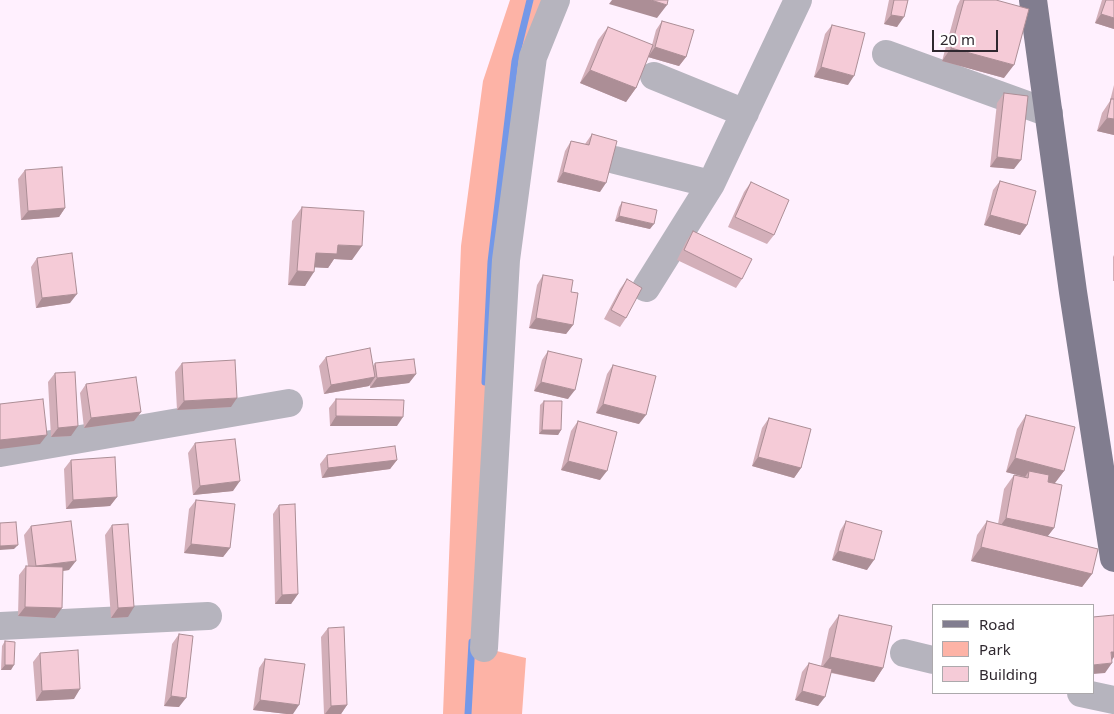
<!DOCTYPE html>
<style>
body{margin:0}
#map{position:relative;width:1114px;height:714px;overflow:hidden;background:#fff0fe;font-family:"Noto Sans",sans-serif}
canvas{display:block}
.legend{position:absolute;left:932px;top:604px;width:162px;height:90px;box-sizing:border-box;background:#fff;border:1px solid #aca9ac;margin:0;padding:6px 9px;list-style:none;font-size:15px;color:#2f282f}
.legend li{display:flex;align-items:center;gap:10px;height:25px}
.legend b{width:25px;border:1px solid #aca9ac}
.scale{position:absolute;left:932px;top:30px;width:66px;height:22px;box-sizing:border-box;border:2px solid #2f282f;border-top:0;padding-left:6px;font-size:15px;line-height:18px;white-space:nowrap;color:#2f282f;-webkit-text-stroke:4px #fff;paint-order:stroke}
</style>
<div id="map">
<canvas width="1114" height="714"></canvas>
<ul class="legend">
<li><b style="height:6px;background:#817d8f"></b>Road</li>
<li><b style="height:14px;background:#fdb3a6"></b>Park</li>
<li><b style="height:14px;background:#f5cbd7"></b>Building</li>
</ul>
<div class="scale">20 m</div>
</div>
<script>
const context = document.querySelector('canvas').getContext('2d');
context.lineJoin = 'round';
function fillPath(path, color) {
  context.fillStyle = color;
  context.fill(path, 'evenodd');
}
function shape(rows) {
  const path = new Path2D();
  for (const r of rows) {
    path.moveTo(r[0], r[1]);
    for (let i = 2; i < r.length; i += 2) path.lineTo(r[i], r[i + 1]);
  }
  return path;
}
function trace(path, color, width, dash) {
  context.strokeStyle = color;
  context.lineWidth = width;
  context.lineCap = dash ? 'butt' : 'round';
  context.setLineDash(dash || []);
  context.stroke(path);
}
fillPath(shape([
 [510,0,556,0,533,57,484,648,526,658,522,714,443,714,461,246,483,81]
]), '#fdb3a6');
trace(shape([
 [485,382,491,262,515,61,530,0],
 [468,714,472,642]
]), '#7498e8', 7);
trace(shape([
 [886,54,1049,113],
 [654,76,745,113],
 [615,160,711,184],
 [646,288,711,184,798,0],
 [0,453,289,403],
 [0,626,208,616],
 [484,648,506,260,533,57,556,0],
 [904,653,933,660],
 [1081,693,1114,700]
]), '#b6b4be', 28);
trace(shape([
 [1033,0,1073,292,1114,558]
]), '#817d8f', 28);
fillPath(shape([
 [889,0,908,0,897,27,884,24],
 [960,0,996,0,1004,78,942,61,957,6],
 [1102,0,1114,0,1114,29,1095,23],
 [662,21,686,57,679,66,648,57,636,88,626,102,580,83,598,40,608,27,652,45,656,30],
 [832,25,848,85,814,77,825,34],
 [1114,85,1114,135,1097,131,1102,113,1110,101],
 [1004,93,1014,169,990,167,997,103],
 [592,134,600,192,557,182,565,151,571,141,585,144],
 [25,170,65,208,59,217,21,220,18,179],
 [1000,181,1027,225,1020,235,984,225,993,190],
 [751,182,774,235,767,244,728,227,744,192],
 [622,202,650,229,615,221,619,207],
 [302,207,352,260,334,259,328,268,315,267,305,286,288,285,292,221],
 [693,231,742,279,736,288,677,260,687,240],
 [1114,255,1114,281,1113,281,1113,257],
 [37,258,70,303,36,308,31,267],
 [543,275,571,292,573,325,566,334,529,328,537,285],
 [627,279,626,318,620,327,604,319,620,289],
 [548,351,568,399,534,391,542,360],
 [326,357,373,366,375,363,416,374,409,383,370,388,370,385,369,386,324,394,319,366],
 [182,363,231,407,177,410,175,372],
 [613,365,639,424,596,413,607,374],
 [55,373,71,436,51,437,48,382],
 [86,384,141,412,134,421,84,428,80,393],
 [336,399,397,426,330,426,329,408],
 [544,401,561,430,558,435,539,434,540,405],
 [1026,415,1064,471,1055,483,1054,528,1047,537,1092,574,1082,587,971,561,977,535,987,521,998,524,1004,489,1014,475,1025,477,1006,472,1017,429],
 [769,418,801,468,794,478,752,466,762,428],
 [578,421,600,480,561,470,571,431],
 [195,443,233,491,193,495,188,453],
 [327,455,397,460,390,469,322,478,320,464],
 [71,460,117,497,110,506,66,509,64,469],
 [196,500,230,548,223,557,184,553,189,509],
 [279,505,298,594,291,604,275,604,273,514],
 [846,521,867,570,832,560,840,531],
 [112,525,128,617,111,618,105,535],
 [31,526,69,570,63,571,55,618,18,616,19,575,26,566,28,566,24,535],
 [839,615,883,668,874,682,831,673,818,706,795,700,802,672,809,663,821,666,829,629],
 [328,628,347,705,341,714,324,714,321,637],
 [179,634,179,707,164,706,172,644],
 [5,641,11,670,1,670,2,646],
 [40,653,74,699,36,701,33,662],
 [265,659,293,714,287,714,253,710,259,668]
]), '#d3afb9');
fillPath(shape([
 [612,0,651,0,667,5,657,18,609,4],
 [1101,14,1114,18,1114,29,1095,23],
 [891,15,904,17,897,27,884,24],
 [655,47,686,57,679,66,648,57],
 [951,48,1014,65,1004,78,942,61],
 [821,67,854,76,848,85,814,77],
 [590,70,636,88,626,102,580,83],
 [1107,118,1114,119,1114,135,1097,131],
 [997,157,1021,160,1014,169,990,167],
 [563,172,606,183,600,192,557,182],
 [65,208,59,217,21,220,28,211],
 [990,215,1027,225,1020,235,984,225],
 [619,216,654,224,650,229,615,221],
 [338,245,362,246,352,260,334,259,328,268,306,267,316,253],
 [297,271,314,272,305,286,288,285],
 [77,294,70,303,36,308,42,298],
 [536,318,573,325,566,334,529,328],
 [416,374,409,383,370,388,377,378],
 [375,377,369,386,324,394,331,385],
 [541,382,575,390,568,399,534,391],
 [237,398,231,407,177,410,184,401],
 [603,404,646,415,639,424,596,413],
 [141,412,134,421,84,428,91,418],
 [336,416,403,417,397,426,330,426],
 [78,426,71,436,51,437,58,428],
 [542,430,561,430,558,435,539,434],
 [47,435,40,444,0,449,0,440],
 [758,457,801,468,794,478,752,466],
 [1015,458,1064,471,1054,484,1028,478,1029,471,1025,477,1006,472],
 [397,460,390,469,322,478,328,468],
 [568,461,607,471,600,480,561,470],
 [240,481,233,491,193,495,200,486],
 [117,497,110,506,66,509,73,500],
 [1006,518,1054,528,1044,541,996,532],
 [191,544,230,548,223,557,184,553],
 [18,545,14,549,0,550,0,546],
 [981,547,1092,574,1082,587,971,561],
 [838,551,874,560,867,570,832,560],
 [76,561,69,570,29,575,36,566],
 [298,594,291,604,275,604,282,595],
 [25,607,62,608,55,618,18,616],
 [134,607,128,617,111,618,118,608],
 [1111,652,1114,652,1114,657,1112,660],
 [830,657,883,668,874,682,820,670],
 [1112,663,1105,673,1093,674,1093,665],
 [5,665,14,665,11,670,1,670],
 [80,689,74,699,36,701,42,691],
 [802,691,825,697,818,706,795,700],
 [171,696,186,698,179,707,164,706],
 [260,700,299,705,293,714,287,714,253,710],
 [347,705,341,714,325,714,331,706]
]), '#ac8e96');
const building = shape([
 [651,0,668,0,667,5,651,0],
 [894,0,908,0,904,17,891,15,894,0],
 [964,0,996,0,1029,9,1014,65,951,48,964,0],
 [1106,0,1114,0,1114,18,1101,14,1106,0],
 [662,21,694,30,686,57,655,47,662,21],
 [832,25,865,33,854,76,821,67,832,25],
 [608,27,653,45,636,88,590,70,608,27],
 [1004,93,1028,96,1021,160,997,157,1004,93],
 [1111,99,1114,99,1114,119,1107,118,1111,99],
 [592,134,617,141,606,183,563,172,571,141,589,145,592,134],
 [62,167,65,208,28,211,25,170,62,167],
 [1000,181,1036,191,1027,225,990,215,1000,181],
 [751,182,789,200,774,235,735,217,751,182],
 [622,202,657,210,654,224,619,216,622,202],
 [302,207,364,211,362,246,338,245,337,254,316,253,314,272,297,271,302,207],
 [693,231,752,259,742,279,684,250,693,231],
 [72,253,77,294,42,298,37,258,72,253],
 [543,275,573,280,571,292,578,293,573,325,536,318,543,275],
 [627,279,642,288,626,318,611,310,627,279],
 [370,348,375,377,331,385,326,357,370,348],
 [548,351,582,359,575,390,541,382,548,351],
 [414,359,416,374,377,378,375,363,414,359],
 [235,360,237,398,184,401,182,363,235,360],
 [613,365,656,376,646,415,603,404,613,365],
 [75,372,78,426,58,428,55,373,75,372],
 [136,377,141,412,91,418,86,384,136,377],
 [43,399,47,435,0,440,0,404,43,399],
 [336,399,404,400,403,417,336,416,336,399],
 [544,401,562,401,561,430,542,430,544,401],
 [1026,415,1075,427,1064,471,1015,458,1026,415],
 [769,418,811,429,801,468,758,457,769,418],
 [578,421,617,432,607,471,568,461,578,421],
 [235,439,240,481,200,486,195,443,235,439],
 [395,446,397,460,328,468,327,455,395,446],
 [115,457,117,497,73,500,71,460,115,457],
 [1029,471,1049,475,1048,482,1062,485,1054,528,1006,518,1014,475,1028,478,1029,471],
 [196,500,235,504,230,548,191,544,196,500],
 [295,504,298,594,282,595,279,505,295,504],
 [71,521,76,561,36,566,31,526,71,521],
 [846,521,882,531,874,560,838,551,846,521],
 [987,521,1098,549,1092,574,981,547,987,521],
 [16,522,18,545,0,546,0,523,16,522],
 [128,524,134,607,118,608,112,525,128,524],
 [26,566,63,567,62,608,25,607,26,566],
 [839,615,892,626,883,668,830,657,839,615],
 [1114,615,1114,652,1111,652,1112,663,1093,665,1093,617,1114,615],
 [344,627,347,705,331,706,328,628,344,627],
 [179,634,193,636,186,698,171,696,179,634],
 [5,641,15,642,14,665,5,665,5,641],
 [78,650,80,689,42,691,40,653,78,650],
 [265,659,305,664,299,705,260,700,265,659],
 [809,663,832,669,825,697,802,691,809,663]
]);
fillPath(building, '#f5cbd7');
trace(building, '#ac8e96', 1);
</script>
